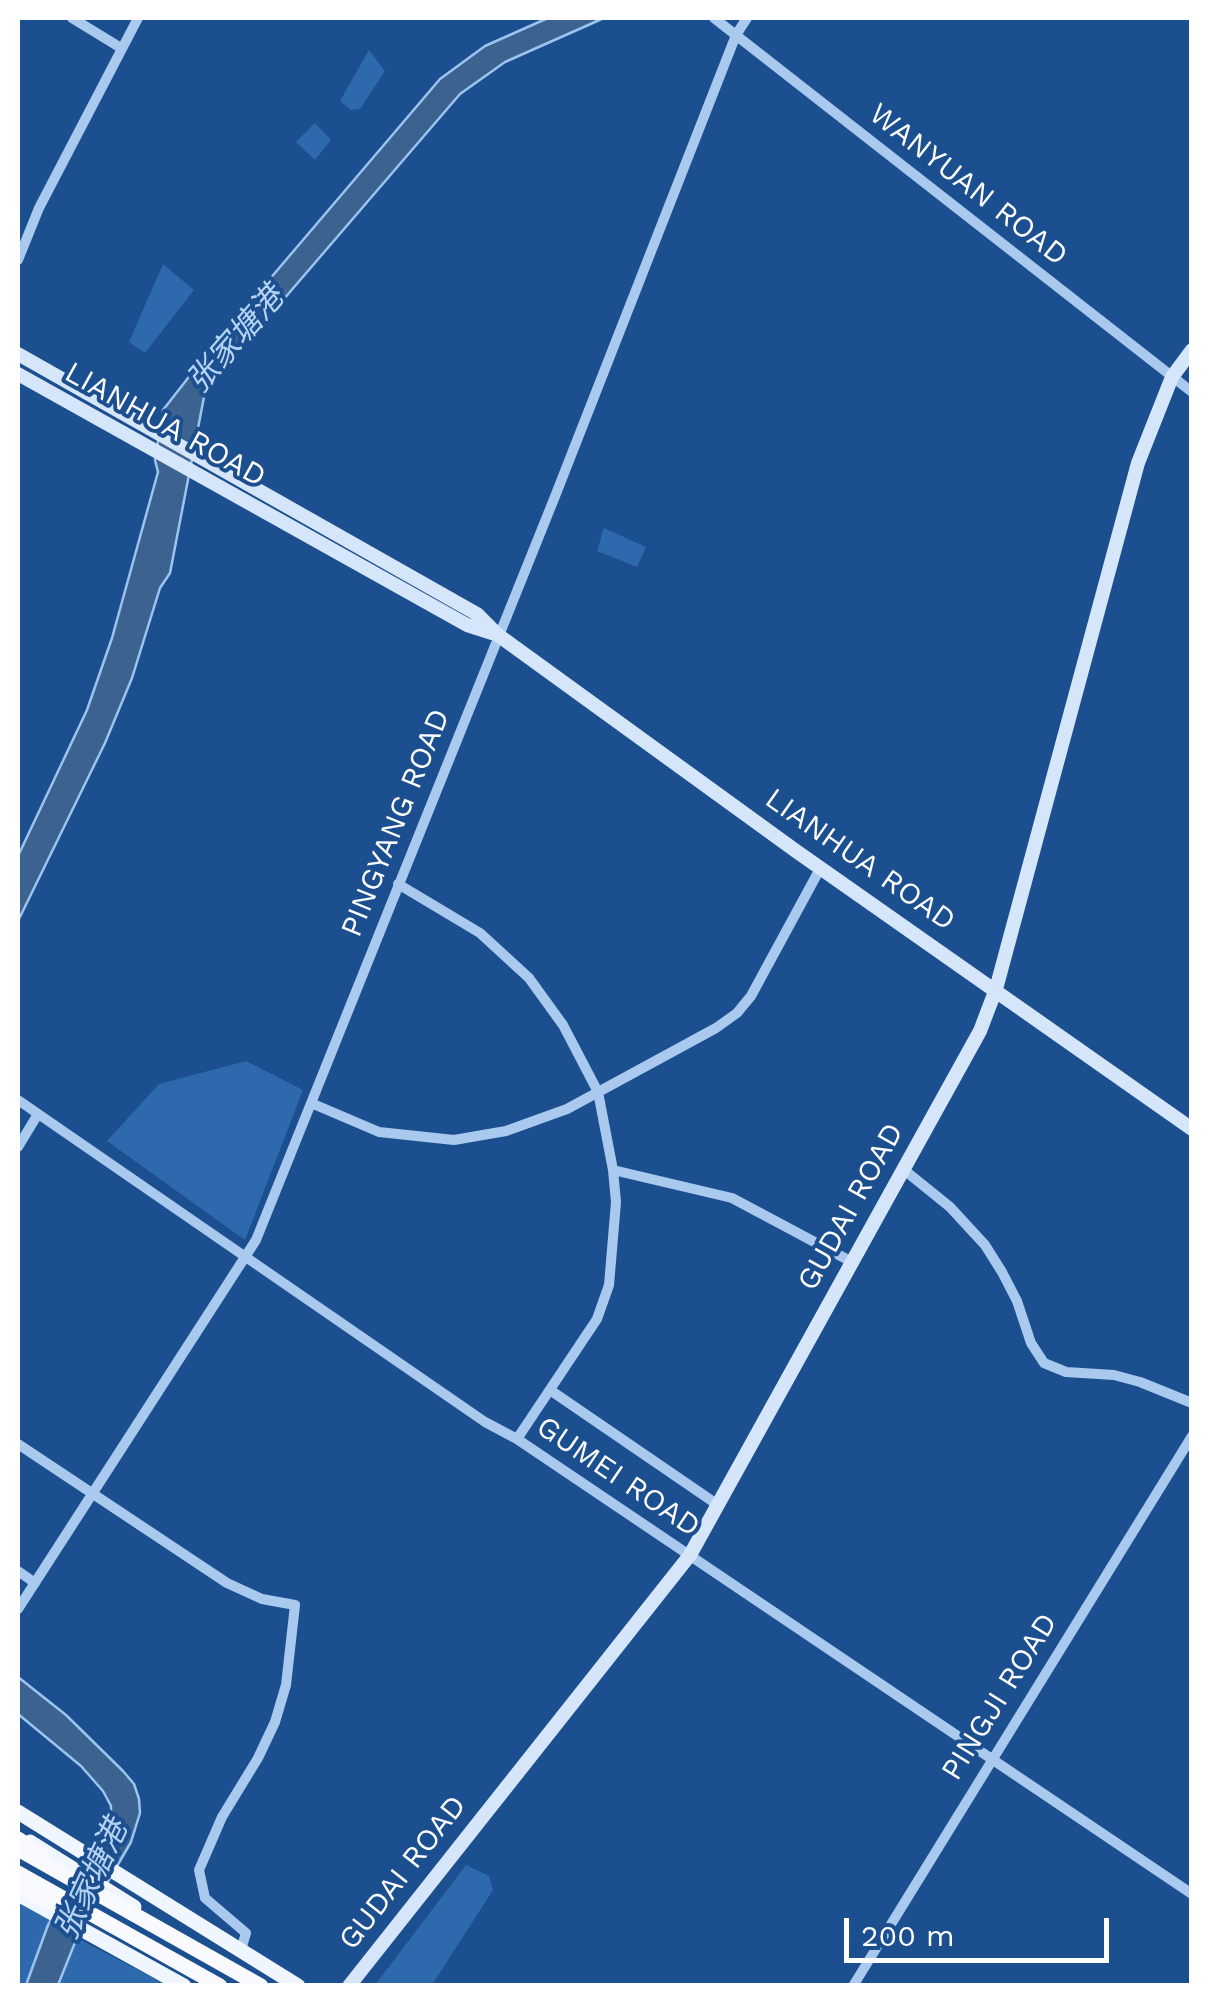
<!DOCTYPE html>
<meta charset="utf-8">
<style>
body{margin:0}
#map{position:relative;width:1209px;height:2003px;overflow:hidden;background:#1b4f8f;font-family:"Work Sans",sans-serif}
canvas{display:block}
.frame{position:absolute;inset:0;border:20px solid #fff;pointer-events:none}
.scale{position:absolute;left:844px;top:1918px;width:265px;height:45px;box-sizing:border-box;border:5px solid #fff;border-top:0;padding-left:12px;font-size:30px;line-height:35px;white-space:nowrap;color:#fff;-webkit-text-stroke:8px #1b4f8f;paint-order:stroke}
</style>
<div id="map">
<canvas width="1209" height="2003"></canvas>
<div class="frame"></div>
<div class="scale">200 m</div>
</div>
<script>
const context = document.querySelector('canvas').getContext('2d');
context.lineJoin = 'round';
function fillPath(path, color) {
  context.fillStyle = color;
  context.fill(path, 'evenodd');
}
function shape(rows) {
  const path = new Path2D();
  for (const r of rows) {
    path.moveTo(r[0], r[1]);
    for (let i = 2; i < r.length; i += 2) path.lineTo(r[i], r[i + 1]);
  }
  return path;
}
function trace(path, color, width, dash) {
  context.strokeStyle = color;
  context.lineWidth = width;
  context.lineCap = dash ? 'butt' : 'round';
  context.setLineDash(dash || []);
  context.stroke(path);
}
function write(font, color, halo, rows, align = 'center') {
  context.font = font + ' "Work Sans","Noto Sans SC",sans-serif';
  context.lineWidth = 8;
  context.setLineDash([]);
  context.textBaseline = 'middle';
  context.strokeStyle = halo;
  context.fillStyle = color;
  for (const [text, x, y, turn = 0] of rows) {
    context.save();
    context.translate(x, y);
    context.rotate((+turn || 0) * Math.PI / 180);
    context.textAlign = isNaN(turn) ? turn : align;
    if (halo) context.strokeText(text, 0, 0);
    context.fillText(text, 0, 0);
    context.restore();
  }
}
fillPath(shape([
 [369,50,385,71,360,109,351,110,340,101],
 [315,123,331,140,315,160,296,142],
 [163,264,194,290,145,353,129,342],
 [604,528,646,547,637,567,597,551],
 [246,1061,303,1090,245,1240,107,1141,159,1084],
 [466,1865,489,1876,493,1890,432,1985,375,1985],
 [18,1901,51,1921,27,1985,18,1986],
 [77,1938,167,1985,58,1986]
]), '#2e69ad');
const water = shape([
 [548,18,604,18,505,62,460,94,216,378,204,397,170,573,160,588,132,678,105,743,18,921,18,856,87,710,112,638,158,472,155,460,163,410,217,341,440,79,485,46,548,18],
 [18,1677,66,1715,123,1771,134,1784,139,1799,140,1813,131,1842,80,1930,58,1985,26,1985,48,1925,105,1830,111,1817,111,1806,103,1791,81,1766,18,1714,18,1677]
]);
fillPath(water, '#3c6290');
trace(water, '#9cc4f0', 2.5);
trace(shape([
 [72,18,121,48],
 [714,18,1192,392],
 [18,260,39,208,138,18],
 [398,884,480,933,529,978,563,1025,598,1092,613,1170,616,1202,609,1285,597,1319,517,1439],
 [18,1100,485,1422,517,1439,1192,1894],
 [311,1103,379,1132,454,1140,506,1131,567,1109,716,1028,737,1013,751,996,821,867],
 [18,1147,38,1114],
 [903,1169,950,1207,985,1245,1002,1272,1017,1301,1031,1343,1044,1363,1066,1372,1114,1375,1140,1382,1192,1403],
 [613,1170,732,1198,852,1262],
 [550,1390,718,1505],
 [18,1444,227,1583,262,1599,295,1605,286,1685,275,1722,258,1758,222,1817,199,1870,205,1898,246,1933,241,1950],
 [18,1571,35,1583],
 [18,1609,256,1240,554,499,736,35,747,18],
 [853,1986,1192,1436]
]), '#a9c9ee', 10);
trace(shape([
 [18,354,477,614,498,635,796,851,1192,1129],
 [18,374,467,625,492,633],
 [349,1986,690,1555,980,1031,996,989,1138,463,1172,377,1192,350]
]), '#d6e6fa', 14);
trace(shape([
 [18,1812,298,1986],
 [30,1842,134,1907],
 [18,1894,184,1986]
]), '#f0f6ff', 15);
trace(shape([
 [18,1839,41,1855],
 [18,1873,220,1986],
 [18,1885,49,1902]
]), '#f8faff', 15);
trace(shape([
 [18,1849,261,1986]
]), '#f8faff', 15);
write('30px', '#fff', '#1b4f8f', [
 ["WANYUAN ROAD",968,185,38],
 ["LIANHUA ROAD",165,425,29],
 ["PINGYANG ROAD",396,823,-68],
 ["LIANHUA ROAD",860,860,35],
 ["GUDAI ROAD",851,1207,-61],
 ["GUMEI ROAD",618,1477,34],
 ["PINGJI ROAD",1000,1697,-58],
 ["GUDAI ROAD",403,1873,-52]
]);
write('italic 32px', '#b5d3f5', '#1b4f8f', [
 ["张家塘港",236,340,-49],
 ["张家塘港",92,1880,-65]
]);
</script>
